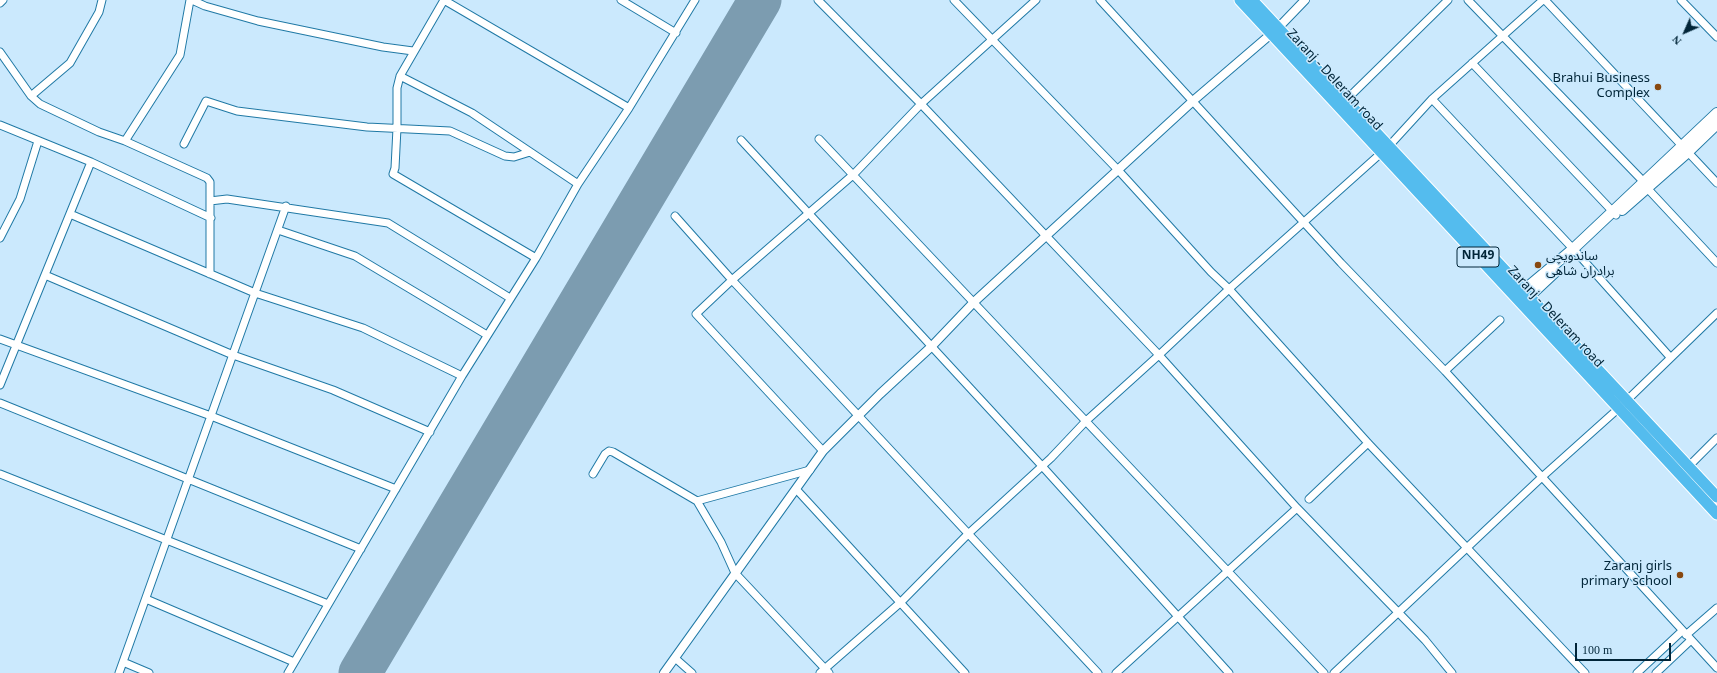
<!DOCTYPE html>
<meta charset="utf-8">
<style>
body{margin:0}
#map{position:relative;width:1717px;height:673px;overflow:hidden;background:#cbe9fd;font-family:Georgia,serif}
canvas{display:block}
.north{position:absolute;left:1665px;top:12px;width:40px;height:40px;-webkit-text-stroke:3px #cbe9fd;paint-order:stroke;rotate:225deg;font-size:11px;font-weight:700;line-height:16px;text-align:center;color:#012538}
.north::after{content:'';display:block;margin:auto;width:14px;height:18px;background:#012538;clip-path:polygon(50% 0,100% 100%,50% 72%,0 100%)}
.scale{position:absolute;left:1575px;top:643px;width:96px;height:18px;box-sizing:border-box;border:2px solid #012538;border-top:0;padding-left:5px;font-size:12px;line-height:14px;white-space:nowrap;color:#012538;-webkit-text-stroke:3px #cbe9fd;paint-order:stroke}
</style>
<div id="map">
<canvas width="1717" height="673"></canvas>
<div class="north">N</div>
<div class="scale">100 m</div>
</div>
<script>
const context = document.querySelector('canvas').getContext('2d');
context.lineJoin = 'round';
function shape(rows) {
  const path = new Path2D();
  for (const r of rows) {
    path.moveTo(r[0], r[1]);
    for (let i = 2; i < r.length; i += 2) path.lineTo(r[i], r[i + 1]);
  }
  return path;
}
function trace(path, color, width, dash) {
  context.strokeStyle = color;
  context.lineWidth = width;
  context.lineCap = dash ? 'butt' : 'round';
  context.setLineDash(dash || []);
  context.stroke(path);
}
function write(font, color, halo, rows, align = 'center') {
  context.font = font + ' Georgia,"Noto Sans Arabic",serif';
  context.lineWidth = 3;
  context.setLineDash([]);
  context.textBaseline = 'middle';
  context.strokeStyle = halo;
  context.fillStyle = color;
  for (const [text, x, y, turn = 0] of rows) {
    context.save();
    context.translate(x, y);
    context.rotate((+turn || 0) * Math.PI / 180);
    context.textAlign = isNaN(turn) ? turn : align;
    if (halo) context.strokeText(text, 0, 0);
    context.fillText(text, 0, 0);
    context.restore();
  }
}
trace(shape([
 [360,673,760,0]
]), '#7c9cb0', 43);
const minor = shape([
 [192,0,205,6,258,21,383,47,413,51],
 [444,0,400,76,397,88,397,128,395,168,393,174,536,258],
 [444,0,629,108],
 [621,0,676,33],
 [818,0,921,104,1159,355,1297,508,1425,640,1452,673],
 [954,0,1119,171,1211,272,1229,289,1368,443,1585,673],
 [1100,0,1341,263,1445,371,1717,668],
 [1468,0,1640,178,1647,188,1717,263],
 [1545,0,1717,183],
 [1681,0,1717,37],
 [0,3,3,0],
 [0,52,31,96,40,104,99,132,125,141,207,178,210,182,210,201,227,199,388,223,510,298],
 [1472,63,1616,215],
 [400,76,472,113,578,184],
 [31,96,70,63,99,12,102,0],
 [1432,99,1577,253,1670,357],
 [1346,100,1448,0],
 [0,125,91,162,211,218],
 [819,139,1324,673],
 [741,140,1042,466,1229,673],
 [125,141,180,55,190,0],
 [184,144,206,101,237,111,367,127,450,131,505,156,514,157,530,152],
 [70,214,255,293,363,328,462,376],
 [675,216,732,280,1098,673],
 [278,230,355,256,487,335],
 [0,238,20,199,38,141],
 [210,274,210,201],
 [45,275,233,355,333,390,430,432],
 [0,339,211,416,396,489],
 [1445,371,1500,320],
 [0,385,91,162],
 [0,403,361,549],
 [823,451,696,314,732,280,854,174,921,104,1036,0],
 [1689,466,1717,438],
 [0,474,328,604],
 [593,474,605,454,609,451,613,452,697,501,810,470],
 [796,489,965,673],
 [1309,499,1368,443],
 [697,501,721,542,735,573,829,673],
 [146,599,294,662],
 [1686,635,1717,608],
 [675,658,692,673],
 [123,662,149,673],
 [119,673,286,206],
 [288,673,462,376,536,258,578,184,629,108,695,0],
 [820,673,901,602,968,534,1051,458,1086,421,1159,355,1229,289,1389,146,1432,99,1543,0],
 [1116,673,1297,508],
 [1334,673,1542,477,1619,408,1717,313],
 [1637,673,1682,631],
 [1656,673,1691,640]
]);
const tertiary = shape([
 [664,673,823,451,880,394,932,346,974,302,1194,100,1278,28,1305,0]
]);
const secondary = shape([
 [1622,210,1688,152,1717,124],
 [1518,295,1573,249,1717,113],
 [1524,301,1555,272]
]);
const trunk = shape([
 [1240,0,1717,514],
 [1252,0,1717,497]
]);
trace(minor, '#2079a5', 9);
trace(tertiary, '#2079a5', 10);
trace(secondary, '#2079a5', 12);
trace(trunk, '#fff', 13);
trace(minor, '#fff', 7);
trace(tertiary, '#fff', 8);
trace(secondary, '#fff', 10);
trace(trunk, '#54bcee', 11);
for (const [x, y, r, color] of [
 [1658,87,4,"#88480f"],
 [1538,265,4,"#88480f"],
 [1680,575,4,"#88480f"]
]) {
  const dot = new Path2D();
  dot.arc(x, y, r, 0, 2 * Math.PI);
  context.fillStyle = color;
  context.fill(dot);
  trace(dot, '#cbe9fd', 1.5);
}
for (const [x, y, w] of [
 [1478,257,42]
]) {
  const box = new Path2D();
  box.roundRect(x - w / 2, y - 10, w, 20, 3);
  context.fillStyle = '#cbe9fd';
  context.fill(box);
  trace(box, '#012538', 1);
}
write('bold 12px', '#012538', null, [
 ["NH49",1478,257]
]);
write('13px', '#012538', '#cbe9fd', [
 ["Brahui Business",1650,80],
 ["Complex",1650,95],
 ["ساندویچی",1546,258,"left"],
 ["برادران شاهی",1546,273,"left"],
 ["Zaranj girls",1672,568],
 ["primary school",1672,583]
], 'right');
write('13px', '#012538', '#cbe9fd', [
 ["Zaranj - Deleram road",1333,81,47],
 ["Zaranj - Deleram road",1554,318,47]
]);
</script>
